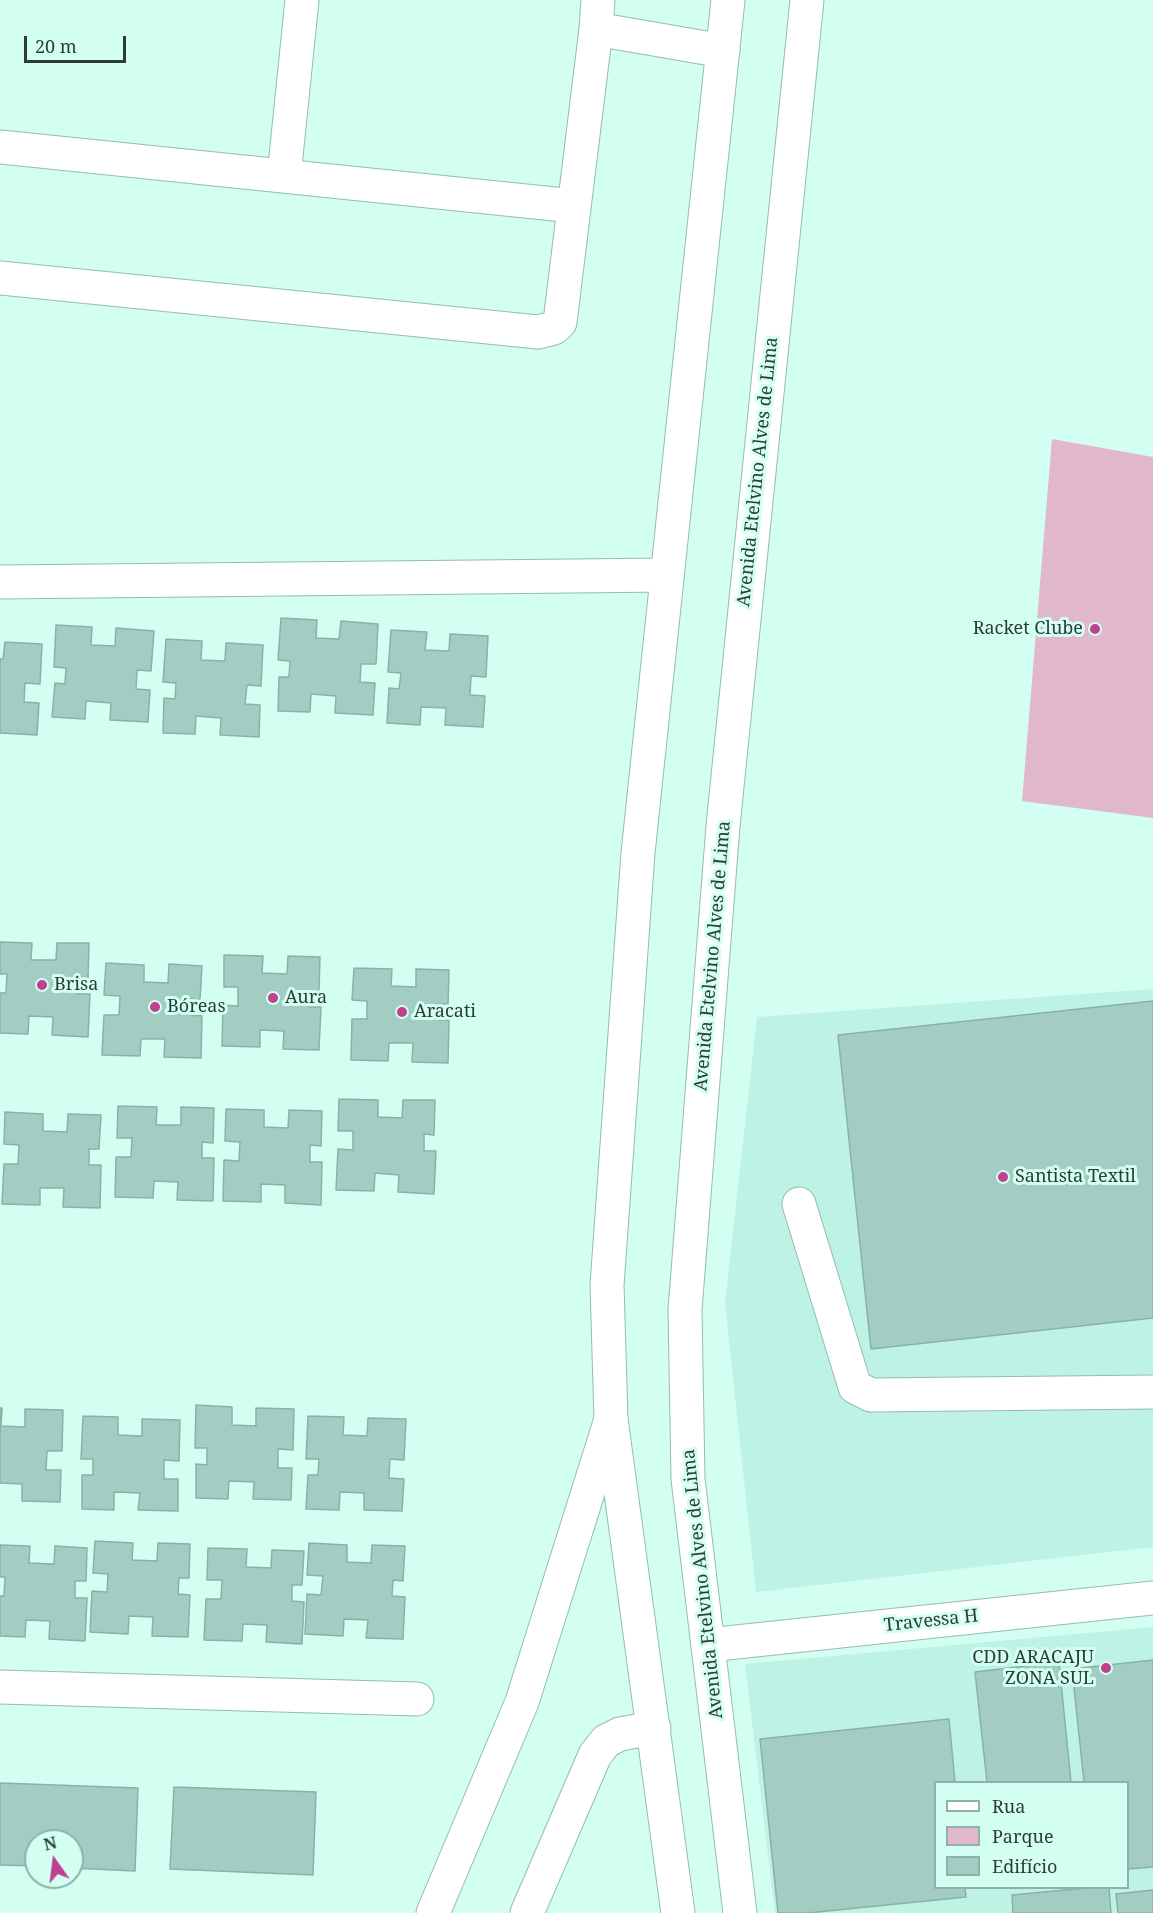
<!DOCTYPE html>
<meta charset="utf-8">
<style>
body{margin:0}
#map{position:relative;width:1153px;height:1913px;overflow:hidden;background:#d3fef2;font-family:"Noto Serif",serif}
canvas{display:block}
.legend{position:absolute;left:934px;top:1781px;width:195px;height:108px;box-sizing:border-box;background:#d3fef2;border:2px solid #90b1a8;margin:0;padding:8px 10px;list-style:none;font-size:18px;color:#2c3d38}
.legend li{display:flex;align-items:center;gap:12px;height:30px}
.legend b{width:30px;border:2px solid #90b1a8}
.north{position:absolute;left:24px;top:1829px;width:60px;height:60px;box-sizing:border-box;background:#d3fef2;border:2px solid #90b1a8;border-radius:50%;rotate:346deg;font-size:16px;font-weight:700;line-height:24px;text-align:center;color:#2c3d38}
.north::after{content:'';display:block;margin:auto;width:21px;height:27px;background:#bf418f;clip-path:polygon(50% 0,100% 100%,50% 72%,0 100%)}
.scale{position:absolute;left:24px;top:36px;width:102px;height:27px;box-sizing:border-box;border:3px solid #2c3d38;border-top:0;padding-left:8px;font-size:18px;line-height:21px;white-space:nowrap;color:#2c3d38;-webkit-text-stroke:4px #d3fef2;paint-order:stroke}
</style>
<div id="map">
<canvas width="1153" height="1913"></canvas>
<ul class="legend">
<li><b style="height:8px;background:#fff"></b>Rua</li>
<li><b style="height:16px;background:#e1b7cc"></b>Parque</li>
<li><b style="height:16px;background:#a3cdc2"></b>Edifício</li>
</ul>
<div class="north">N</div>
<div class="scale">20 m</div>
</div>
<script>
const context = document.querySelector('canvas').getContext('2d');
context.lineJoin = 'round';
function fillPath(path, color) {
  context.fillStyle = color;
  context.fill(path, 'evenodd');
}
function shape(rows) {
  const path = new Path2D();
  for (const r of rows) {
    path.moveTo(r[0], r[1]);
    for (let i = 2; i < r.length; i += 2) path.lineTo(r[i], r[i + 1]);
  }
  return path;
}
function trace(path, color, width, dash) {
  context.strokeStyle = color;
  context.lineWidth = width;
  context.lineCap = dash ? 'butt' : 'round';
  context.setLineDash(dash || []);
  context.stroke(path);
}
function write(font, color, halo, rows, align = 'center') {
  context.font = font + ' "Noto Serif",serif';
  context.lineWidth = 6;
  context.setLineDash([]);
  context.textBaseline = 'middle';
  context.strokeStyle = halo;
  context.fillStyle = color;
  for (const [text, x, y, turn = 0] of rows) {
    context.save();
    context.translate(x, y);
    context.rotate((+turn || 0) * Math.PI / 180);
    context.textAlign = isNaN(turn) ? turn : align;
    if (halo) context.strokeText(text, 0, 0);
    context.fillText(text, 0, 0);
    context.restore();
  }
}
fillPath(shape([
 [1153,989,1153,1547,756,1592,725,1303,757,1017],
 [1153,1627,1153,1913,775,1913,745,1664],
 [936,1782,1128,1782,1128,1888,936,1888]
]), '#bef2e4');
fillPath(shape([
 [1052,439,1153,457,1153,818,1022,801]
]), '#e1b7cc');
const building = shape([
 [281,618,317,620,316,638,339,639,341,621,378,624,376,664,361,664,360,682,375,683,373,715,335,713,336,696,311,694,310,712,278,711,279,677,289,677,290,661,278,660,281,618],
 [56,625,92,627,91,645,115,646,116,628,154,631,151,671,137,670,136,689,150,690,148,722,110,720,111,703,86,701,85,719,52,717,55,683,65,684,66,668,54,667,56,625],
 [391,630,427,632,425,650,449,651,450,634,488,636,486,677,471,676,470,695,485,696,483,727,445,725,446,708,421,707,420,725,387,723,389,688,399,689,401,673,388,672,391,630],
 [166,639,202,641,201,660,225,661,226,643,263,645,261,686,247,685,245,704,260,705,259,737,220,735,221,718,196,716,195,734,163,733,164,698,175,699,176,683,163,682,166,639],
 [5,642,42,644,40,684,25,683,24,702,39,703,37,735,0,733,0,659,3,659,5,642],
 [0,942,32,943,31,960,56,960,57,943,89,943,88,978,78,977,77,994,90,994,88,1037,52,1035,53,1017,29,1016,28,1034,0,1033,0,993,6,993,7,974,0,974,0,942],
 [224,955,263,956,262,973,287,974,288,956,320,957,319,991,309,991,309,1007,321,1007,319,1050,283,1049,284,1031,260,1030,260,1047,222,1046,223,1005,238,1006,238,987,224,987,224,955],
 [106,963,144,965,144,982,168,983,169,964,202,966,200,1000,190,999,190,1015,202,1016,201,1058,164,1057,165,1039,141,1039,140,1056,102,1055,104,1015,119,1015,120,996,104,995,106,963],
 [354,968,392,969,391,986,416,987,416,969,449,970,448,1004,438,1004,437,1020,449,1020,448,1063,412,1062,413,1043,389,1043,388,1061,351,1060,352,1019,367,1019,367,1001,352,1000,354,968],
 [1153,1001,1153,1318,871,1349,838,1035,1153,1001],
 [339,1099,378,1100,378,1117,402,1118,403,1100,435,1100,434,1135,424,1134,424,1151,436,1151,434,1194,398,1192,399,1175,375,1173,374,1191,336,1190,338,1149,353,1150,353,1131,338,1131,339,1099],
 [118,1106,157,1107,156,1125,181,1125,181,1107,214,1108,213,1143,202,1142,202,1158,214,1158,213,1201,177,1200,178,1182,154,1181,153,1198,115,1197,116,1157,131,1157,132,1138,117,1138,118,1106],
 [226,1109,264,1110,264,1127,288,1128,289,1110,322,1111,321,1146,310,1145,310,1162,322,1162,321,1205,285,1203,285,1185,261,1184,261,1202,223,1201,224,1160,239,1161,240,1142,225,1141,226,1109],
 [5,1112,43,1114,43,1131,67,1132,68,1114,101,1115,99,1149,89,1149,89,1165,101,1165,100,1208,63,1207,64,1188,40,1188,40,1205,2,1204,4,1164,18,1164,19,1145,4,1144,5,1112],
 [196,1405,232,1407,232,1425,256,1426,256,1408,294,1409,293,1450,278,1449,278,1468,292,1468,291,1500,253,1499,254,1482,229,1481,228,1499,196,1498,196,1464,207,1465,207,1448,195,1448,196,1405],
 [0,1408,2,1408,1,1426,25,1427,25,1409,63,1410,62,1451,47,1451,46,1470,61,1470,60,1502,22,1501,22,1484,0,1483,0,1408],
 [83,1416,118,1417,118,1435,142,1436,142,1419,180,1420,179,1461,164,1460,164,1479,178,1479,178,1511,138,1510,140,1493,114,1492,114,1510,82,1509,82,1475,93,1475,93,1459,81,1459,83,1416],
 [308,1416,344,1417,343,1435,367,1436,368,1418,406,1419,404,1460,390,1459,389,1478,404,1479,402,1511,364,1510,364,1493,340,1492,339,1510,306,1509,308,1475,318,1475,319,1459,306,1459,308,1416],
 [95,1541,133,1543,132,1560,157,1561,158,1543,190,1544,189,1578,179,1578,178,1594,190,1595,188,1637,152,1636,153,1617,129,1616,128,1634,90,1632,92,1591,107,1592,108,1574,93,1573,95,1541],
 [309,1543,347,1545,347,1562,371,1563,372,1545,405,1546,403,1581,393,1580,392,1596,405,1597,403,1639,366,1638,368,1620,344,1619,343,1636,305,1634,307,1594,321,1595,323,1576,307,1575,309,1543],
 [0,1545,30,1546,29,1563,54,1564,55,1546,87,1548,86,1581,75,1581,75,1598,87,1598,85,1641,49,1639,50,1621,26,1620,25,1637,0,1636,0,1596,4,1596,5,1577,0,1577,0,1545],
 [208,1548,247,1549,246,1567,271,1568,272,1550,304,1551,302,1585,292,1585,292,1601,304,1602,302,1644,266,1642,267,1625,243,1624,242,1641,204,1640,206,1599,221,1599,222,1580,207,1580,208,1548],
 [1153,1660,1153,1867,1128,1869,1128,1782,1084,1782,1072,1669,1153,1660],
 [1059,1662,1071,1782,987,1782,975,1672,1059,1662],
 [949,1719,955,1782,936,1782,936,1888,965,1888,966,1897,808,1913,778,1913,760,1739,949,1719],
 [0,1783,138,1788,135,1871,72,1868,72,1841,36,1841,36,1866,0,1865,0,1783],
 [174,1787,316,1792,313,1875,170,1869,174,1787],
 [1086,1888,1109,1888,1111,1913,1013,1913,1012,1895,1086,1888],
 [1153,1890,1153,1913,1118,1913,1116,1894,1153,1890]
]);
fillPath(building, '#a3cdc2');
trace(building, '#89b2a7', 1.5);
const minor = shape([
 [596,29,723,51],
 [0,147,574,206],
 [284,176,302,0],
 [0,278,538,332,554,328,560,322,596,29,598,0],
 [0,582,667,575],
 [799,1204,855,1387,871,1395,1153,1392],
 [708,1645,1153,1598],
 [0,1687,417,1699],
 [433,1913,522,1702,611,1419],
 [527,1913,595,1755,606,1741,620,1734,654,1728]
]);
const major = shape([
 [678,1913,611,1419,607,1285,638,853,728,0],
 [740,1913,688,1479,685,1310,723,826,807,0]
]);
trace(minor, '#93bcb2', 35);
trace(major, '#93bcb2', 35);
trace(minor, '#fff', 33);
trace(major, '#fff', 33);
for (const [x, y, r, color] of [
 [1095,629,6,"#bf418f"],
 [42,985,6,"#bf418f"],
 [273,998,6,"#bf418f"],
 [155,1007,6,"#bf418f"],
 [402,1012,6,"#bf418f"],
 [1003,1177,6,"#bf418f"],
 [1106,1668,6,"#bf418f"]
]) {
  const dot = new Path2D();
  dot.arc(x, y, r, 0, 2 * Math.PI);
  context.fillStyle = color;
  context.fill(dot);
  trace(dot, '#d3fef2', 2);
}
write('18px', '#2c3d38', '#d3fef2', [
 ["Avenida Etelvino Alves de Lima",758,472,-84],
 ["Avenida Etelvino Alves de Lima",713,956,-85],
 ["Avenida Etelvino Alves de Lima",703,1584,-96],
 ["Travessa H",931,1621,-6]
]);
write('18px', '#2c3d38', '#d3fef2', [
 ["Racket Clube",1083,629,"right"],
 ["Brisa",54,985],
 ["Aura",285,998],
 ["Bóreas",167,1007],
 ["Aracati",414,1012],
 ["Santista Textil",1015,1177],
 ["CDD ARACAJU",1094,1658,"right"],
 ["ZONA SUL",1094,1679,"right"]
], 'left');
</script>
